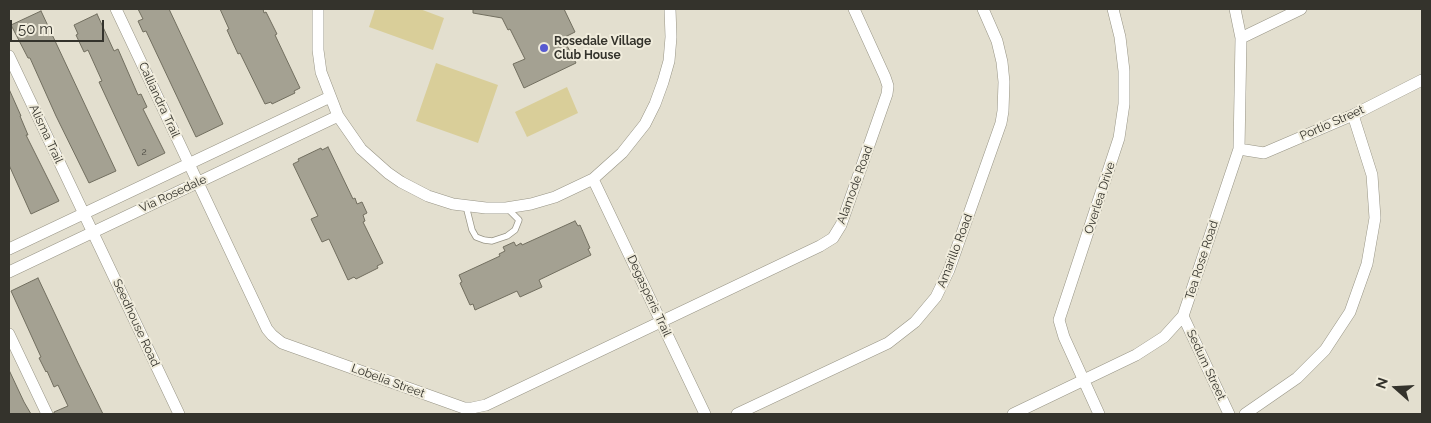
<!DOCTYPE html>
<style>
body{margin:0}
#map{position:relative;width:1431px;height:423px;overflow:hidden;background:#e3dfcf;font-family:Raleway,sans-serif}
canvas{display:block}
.frame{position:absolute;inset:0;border:10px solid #34332c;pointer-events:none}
.north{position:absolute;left:1371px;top:363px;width:50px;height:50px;-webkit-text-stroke:4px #f0ecdc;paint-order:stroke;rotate:289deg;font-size:14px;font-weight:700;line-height:20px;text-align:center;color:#34332c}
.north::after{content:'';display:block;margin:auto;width:18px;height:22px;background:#34332c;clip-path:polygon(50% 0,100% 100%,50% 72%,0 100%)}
.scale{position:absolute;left:10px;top:20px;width:94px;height:22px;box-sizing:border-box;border:2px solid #34332c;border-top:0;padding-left:6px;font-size:15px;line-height:18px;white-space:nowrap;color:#34332c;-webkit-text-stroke:4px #f0ecdc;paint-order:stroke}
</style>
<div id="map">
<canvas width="1431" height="423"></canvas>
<div class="frame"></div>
<div class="north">N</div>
<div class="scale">50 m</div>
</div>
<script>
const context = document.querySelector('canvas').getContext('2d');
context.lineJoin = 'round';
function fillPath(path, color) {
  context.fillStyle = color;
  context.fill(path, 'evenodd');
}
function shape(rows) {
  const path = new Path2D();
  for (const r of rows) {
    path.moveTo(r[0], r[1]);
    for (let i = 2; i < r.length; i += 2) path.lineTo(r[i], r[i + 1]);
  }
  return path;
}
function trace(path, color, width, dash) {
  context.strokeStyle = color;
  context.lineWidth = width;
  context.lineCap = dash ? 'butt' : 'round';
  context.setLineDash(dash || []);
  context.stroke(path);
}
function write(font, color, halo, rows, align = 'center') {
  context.font = font + ' Raleway,sans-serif';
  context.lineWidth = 4;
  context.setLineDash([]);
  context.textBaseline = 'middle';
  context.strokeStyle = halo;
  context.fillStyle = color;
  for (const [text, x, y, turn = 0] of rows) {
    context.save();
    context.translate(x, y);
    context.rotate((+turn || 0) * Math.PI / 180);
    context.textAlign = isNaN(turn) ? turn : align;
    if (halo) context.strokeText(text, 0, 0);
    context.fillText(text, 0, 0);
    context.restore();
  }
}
fillPath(shape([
 [375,9,420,9,444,18,433,50,369,27],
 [436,63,498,85,478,143,416,121],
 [567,87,578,113,527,137,515,112]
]), '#d9ce99');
const building = shape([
 [138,9,169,9,223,124,196,137,146,31,143,32,138,21,143,19,138,9],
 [220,9,263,9,264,13,266,12,277,34,275,35,300,88,294,91,295,93,272,104,271,102,265,104,240,53,238,54,227,30,229,29,220,9],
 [473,9,564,9,575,32,563,38,576,63,524,88,513,64,525,59,510,29,508,30,502,18,473,13,473,9],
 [41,11,116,171,89,183,56,116,30,58,28,58,11,25,41,11],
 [97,14,114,51,118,49,138,95,141,94,147,107,143,109,165,153,138,166,99,82,102,81,88,50,84,52,76,35,78,34,74,25,97,14],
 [9,89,21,116,20,116,28,135,26,135,59,201,31,214,9,165,9,89],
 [328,147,353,199,355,198,357,204,362,202,367,213,363,215,365,221,363,222,383,263,377,266,378,268,356,279,354,277,348,280,329,239,322,242,311,219,318,216,293,164,299,161,298,159,321,148,322,150,328,147],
 [575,221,578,226,580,225,590,248,588,249,591,255,539,280,542,287,520,297,517,291,475,310,473,304,470,305,460,283,462,282,459,275,500,256,499,254,505,251,503,247,514,242,516,246,521,243,522,245,575,221],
 [38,278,78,363,103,414,54,414,54,412,68,406,58,385,54,387,47,371,46,372,39,358,41,357,11,291,38,278],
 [9,370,24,402,31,414,9,414,9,370]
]);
fillPath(building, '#a4a192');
trace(building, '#716e5f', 1);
const service = shape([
 [466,206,472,230,476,237,484,240,492,241,507,236,515,230,519,220,507,208]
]);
const minor = shape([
 [116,9,267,329,272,335,282,343,464,408,472,408,486,405,820,246,833,238,841,225,887,94,888,86,885,77,854,9],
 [318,9,318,50,321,72,338,116,361,149,388,173,401,182,428,196,453,204,486,208,506,208,531,204,555,197,593,179,622,153,645,124,655,104,663,82,669,61,671,37,670,9],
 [1241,38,1301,9],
 [9,56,179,414],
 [1239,149,1264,153,1353,115,1422,80],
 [593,179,705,414],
 [9,249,330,97],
 [9,272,338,116],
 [1183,316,1229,414],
 [9,334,47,414],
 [737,414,888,343,915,322,936,297,949,270,1001,123,1003,111,1004,82,1002,62,997,41,983,9],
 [1013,414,1136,355,1164,337,1183,316,1239,149,1241,38,1235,9],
 [1099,414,1064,337,1059,320,1119,138,1124,104,1124,71,1120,37,1113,9],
 [1245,414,1297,378,1325,350,1350,312,1367,264,1375,218,1372,175,1353,115]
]);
trace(service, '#979485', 7);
trace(minor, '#979485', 12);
trace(service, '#fff', 5.5);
trace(minor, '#fff', 11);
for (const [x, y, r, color] of [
 [544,48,5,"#575ad1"]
]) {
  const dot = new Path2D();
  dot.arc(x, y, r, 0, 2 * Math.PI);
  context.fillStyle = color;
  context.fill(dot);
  trace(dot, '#f0ecdc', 2);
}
write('10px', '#504e46', null, [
 ["2",144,152]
]);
write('bold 12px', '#34332c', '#f0ecdc', [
 ["Rosedale Village",554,41],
 ["Club House",554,55]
], 'left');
write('12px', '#34332c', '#f0ecdc', [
 ["Calliandra Trail",159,100,65],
 ["Portio Street",1332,123,-24],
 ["Alisma Trail",46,134,65],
 ["Alamode Road",855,185,-70],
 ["Via Rosedale",173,194,-25],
 ["Overlea Drive",1100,198,-72],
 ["Amarillo Road",955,251,-69],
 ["Tea Rose Road",1202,260,-72],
 ["Degasperis Trail",649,296,65],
 ["Seedhouse Road",136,323,65],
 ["Sedum Street",1206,365,65],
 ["Lobelia Street",388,381,20]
]);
</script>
